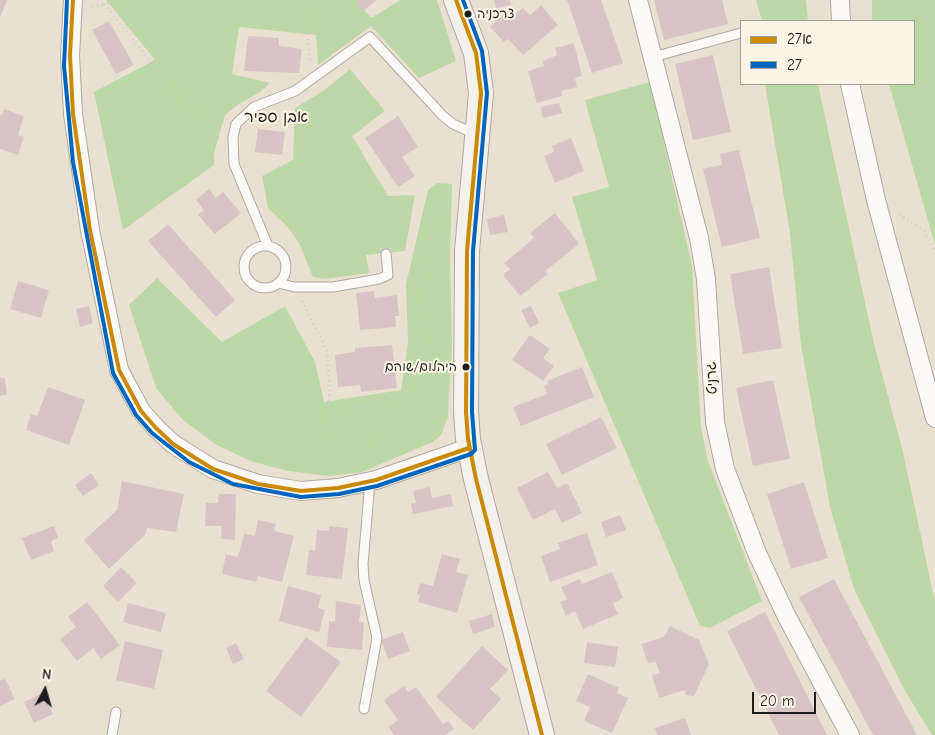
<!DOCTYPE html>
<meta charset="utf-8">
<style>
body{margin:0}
#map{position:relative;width:935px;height:735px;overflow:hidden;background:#eae0d2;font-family:"Comic Neue","Playpen Sans Hebrew",sans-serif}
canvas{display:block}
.legend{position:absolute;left:740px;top:20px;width:175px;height:65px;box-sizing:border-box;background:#fcf5e5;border:1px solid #a29e95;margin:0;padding:6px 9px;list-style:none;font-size:15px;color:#1c1c1c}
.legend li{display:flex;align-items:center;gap:10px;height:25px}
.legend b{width:25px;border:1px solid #a29e95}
.north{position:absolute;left:20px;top:665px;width:50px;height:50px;-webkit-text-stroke:4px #fcf5e5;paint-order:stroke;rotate:6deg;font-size:14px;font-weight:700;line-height:20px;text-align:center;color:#1c1c1c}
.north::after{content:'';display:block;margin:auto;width:18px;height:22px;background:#1c1c1c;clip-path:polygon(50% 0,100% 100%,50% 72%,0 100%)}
.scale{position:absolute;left:752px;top:692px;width:64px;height:22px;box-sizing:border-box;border:2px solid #1c1c1c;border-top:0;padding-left:6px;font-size:15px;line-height:18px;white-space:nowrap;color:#1c1c1c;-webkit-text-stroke:4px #fcf5e5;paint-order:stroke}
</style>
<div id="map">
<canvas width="935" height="735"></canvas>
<ul class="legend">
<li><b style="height:6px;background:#cb8a06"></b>27א</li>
<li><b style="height:6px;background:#0065bd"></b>27</li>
</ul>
<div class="north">N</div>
<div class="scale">20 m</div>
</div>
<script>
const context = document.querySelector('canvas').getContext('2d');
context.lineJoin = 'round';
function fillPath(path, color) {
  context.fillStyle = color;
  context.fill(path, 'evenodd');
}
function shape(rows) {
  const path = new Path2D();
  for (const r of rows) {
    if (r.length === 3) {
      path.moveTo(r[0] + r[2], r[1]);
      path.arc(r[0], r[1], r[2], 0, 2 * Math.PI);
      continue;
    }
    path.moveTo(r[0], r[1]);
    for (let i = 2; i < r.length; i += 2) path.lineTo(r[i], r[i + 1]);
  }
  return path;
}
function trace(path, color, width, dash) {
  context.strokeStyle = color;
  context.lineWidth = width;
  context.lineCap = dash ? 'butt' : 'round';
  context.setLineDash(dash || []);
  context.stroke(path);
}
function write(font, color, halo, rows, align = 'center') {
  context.font = font + ' "Comic Neue","Playpen Sans Hebrew",sans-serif';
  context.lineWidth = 4;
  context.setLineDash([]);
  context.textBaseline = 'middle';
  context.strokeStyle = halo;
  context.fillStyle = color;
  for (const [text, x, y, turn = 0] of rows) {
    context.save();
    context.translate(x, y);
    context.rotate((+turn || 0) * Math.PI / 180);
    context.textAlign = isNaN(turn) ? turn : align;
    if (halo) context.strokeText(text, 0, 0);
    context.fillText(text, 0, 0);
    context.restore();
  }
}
fillPath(shape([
 [106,0,356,0,371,18,401,0,437,0,456,61,419,78,371,26,318,65,316,35,239,27,232,74,270,83,259,93,240,103,225,115,214,153,214,165,123,230,94,92,155,60],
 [756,0,806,0,808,21,762,21],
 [872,0,935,0,935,245,889,84,914,84,914,21,872,21],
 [350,69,385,111,352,136,388,196,415,195,405,251,366,255,369,273,325,279,313,277,300,245,288,227,268,208,262,176,293,160,295,108,323,91],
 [650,82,692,266,701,428,708,461,762,601,710,628,700,626,558,293,597,280,572,197,609,187,585,100],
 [765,84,818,84,874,344,903,452,935,602,935,735,932,735,904,689,854,589,830,507,801,345,790,233],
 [437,183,452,184,450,259,452,344,448,417,441,435,433,442,362,472,329,476,288,471,250,461,215,444,183,420,156,388,129,305,157,278,222,342,285,306,315,362,324,402,401,390,408,343,406,284,428,190]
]), '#bdd8a7');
fillPath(shape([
 [0,0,7,0,0,18],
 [355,0,377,0,363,11],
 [494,0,510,0,511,5,496,8],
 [567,0,601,0,623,63,592,73],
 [654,0,722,0,728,24,664,40],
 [541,5,558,25,523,55,508,39,504,42,490,27,509,10,514,15,523,8,530,15],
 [109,21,134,65,116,74,92,30],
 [248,36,279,38,279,46,302,49,299,73,244,71],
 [574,43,582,76,575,78,577,87,561,91,562,96,537,103,528,71,544,66,543,61,557,55,555,48],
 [713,55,731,132,693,140,675,64],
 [559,103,562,113,543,118,541,107],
 [4,109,24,116,18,135,24,137,18,155,0,149,0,115,2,116],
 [398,116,418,147,402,157,415,176,398,187,365,138],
 [258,129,285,132,282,155,255,152],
 [571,138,584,171,555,183,544,156,554,152,552,146],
 [739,150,760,238,722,247,703,169,722,165,720,154],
 [209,189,216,198,223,192,241,213,215,234,198,215,204,210,196,200],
 [555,213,579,244,545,271,548,274,520,296,503,275,510,269,504,263,534,238,530,233],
 [504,215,508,232,490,235,487,219],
 [168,224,235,300,216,317,148,241],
 [769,267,782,348,743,354,730,274],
 [18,281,49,290,41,318,10,309],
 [374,291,375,298,397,295,399,316,395,316,396,327,360,330,356,293],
 [89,306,93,323,80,327,76,309],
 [531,306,539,323,530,328,521,310],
 [530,335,550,349,543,358,554,366,543,381,512,360],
 [392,345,397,388,361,392,360,385,338,387,335,355,355,352,355,348],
 [582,367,594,397,521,426,513,407,547,394,544,386,548,384,547,381],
 [0,378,5,378,7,394,0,396],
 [773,380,790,459,753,466,736,388],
 [48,387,85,400,69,445,26,430,31,414,37,416],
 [601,417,617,448,562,475,546,444],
 [548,472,557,488,567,483,582,513,562,523,555,509,533,520,517,488],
 [91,473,99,485,83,496,75,485],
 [122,481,184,494,176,532,147,528,145,535,109,569,84,540,117,510],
 [804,482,828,558,791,569,767,494],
 [430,487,432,498,451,494,453,506,413,514,411,504,416,503,413,491],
 [219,494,236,494,235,540,221,539,222,526,205,526,206,503,218,503],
 [620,515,626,530,606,537,601,522],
 [258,520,276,524,274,531,294,536,282,582,258,576,256,582,222,574,226,554,238,557,244,534,255,536],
 [54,526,58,538,51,541,54,551,31,560,22,538],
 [329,526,348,528,342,579,306,575,309,550,315,551,317,530,329,531],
 [587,533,598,565,550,582,541,556,560,549,558,543],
 [442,554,460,559,456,572,468,575,457,613,418,602,420,595,417,594,420,583,433,586],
 [121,567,137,583,118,602,103,586],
 [612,572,623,598,613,603,618,614,583,629,575,611,566,616,560,602,567,599,561,587,580,579,582,584],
 [834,579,917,735,873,735,799,597],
 [288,586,321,595,318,608,325,610,319,632,279,621],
 [336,601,361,605,359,622,364,622,362,650,327,647,329,621,335,622],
 [87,602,120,645,101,659,93,648,77,661,60,639,76,627,68,617],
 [128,603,166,613,161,632,123,622],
 [765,612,827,735,779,735,727,631],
 [492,614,495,627,473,634,469,621],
 [670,626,699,640,709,664,694,696,686,695,684,690,659,698,652,675,660,673,656,662,648,663,641,644,664,637],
 [403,632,410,651,388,659,381,640],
 [306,637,341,662,301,717,266,691],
 [125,641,163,650,154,689,116,680],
 [587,642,618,647,615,667,584,663],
 [236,643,244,659,233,664,226,648],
 [482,646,508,670,490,689,501,699,473,730,436,697],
 [588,674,619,688,617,693,628,698,612,733,584,721,590,707,576,701],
 [5,679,15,699,0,706,0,681],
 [404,686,408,692,416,687,443,724,448,721,454,729,445,735,394,735,389,727,398,720,384,700],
 [42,693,53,714,34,723,24,702],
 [685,718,691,735,657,735,655,728]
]), '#d8c4c5');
const lane = shape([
 [653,57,741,33],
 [268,246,234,164,233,137,236,124,254,107,295,91,370,37,443,116,453,124,477,135],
 [265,267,21],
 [278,283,294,287,333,287,379,279,388,275,386,254],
 [364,709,377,638,364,580,363,564,370,481],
 [112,735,116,712]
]);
const street = shape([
 [73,0,70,55,73,114,90,230,119,370,141,411,156,428,173,444,213,469,258,484,301,491,338,488,376,480,469,448],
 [638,0,699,238,706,279,715,422,725,469,757,553,786,615,850,735],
 [840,0,841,21],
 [850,84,876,200,935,418]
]);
const secondary = shape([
 [456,0,476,53,481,93,467,251,466,412,468,439,476,479,542,735]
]);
trace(lane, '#b0aaa1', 11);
trace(street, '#b0aaa1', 20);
trace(secondary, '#b0aaa1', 26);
trace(shape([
 [300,0,305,11,310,62],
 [104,4,185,103,200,111,224,118],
 [92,6,126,0],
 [899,214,924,231,935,251],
 [302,301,327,351,328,366,330,389,327,417,317,455,317,472],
 [434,325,446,325],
 [352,407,384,457],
 [337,409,392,401,402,398,408,390,425,344,434,325,422,297,437,199]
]), '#d0cecb', 3, [1, 4]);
trace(lane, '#fcfaf8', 9);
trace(street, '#fcfaf8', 18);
trace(secondary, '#f4f0ea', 24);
trace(shape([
 [73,0,70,55,73,114,90,230,119,370,141,411,156,428,173,444,213,469,258,484,301,491,338,488,376,480,469,448],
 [456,0,476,53,481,93,467,251,466,412,468,439,476,479,542,735]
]), '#cb8a06', 4);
trace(shape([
 [67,0,64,66,73,162,113,373,136,415,152,433,189,462,233,484,301,497,339,494,377,486,471,454,475,450,472,412,473,251,487,93,482,51,463,0]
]), '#0065bd', 4);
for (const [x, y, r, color] of [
 [468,14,4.5,"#1c1c1c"],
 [466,367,4.5,"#1c1c1c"]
]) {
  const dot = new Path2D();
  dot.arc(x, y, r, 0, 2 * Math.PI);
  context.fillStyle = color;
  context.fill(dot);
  trace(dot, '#fcf5e5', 2);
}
write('13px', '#1c1c1c', '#fcf5e5', [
 ["צרכניה",477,14],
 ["היהלום/שוהם",457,367,"right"]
], 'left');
write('14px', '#1c1c1c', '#fcf5e5', [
 ["גרניט",712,378,-93]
]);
write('16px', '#1c1c1c', '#fcf5e5', [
 ["אבן ספיר",276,117]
]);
</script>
